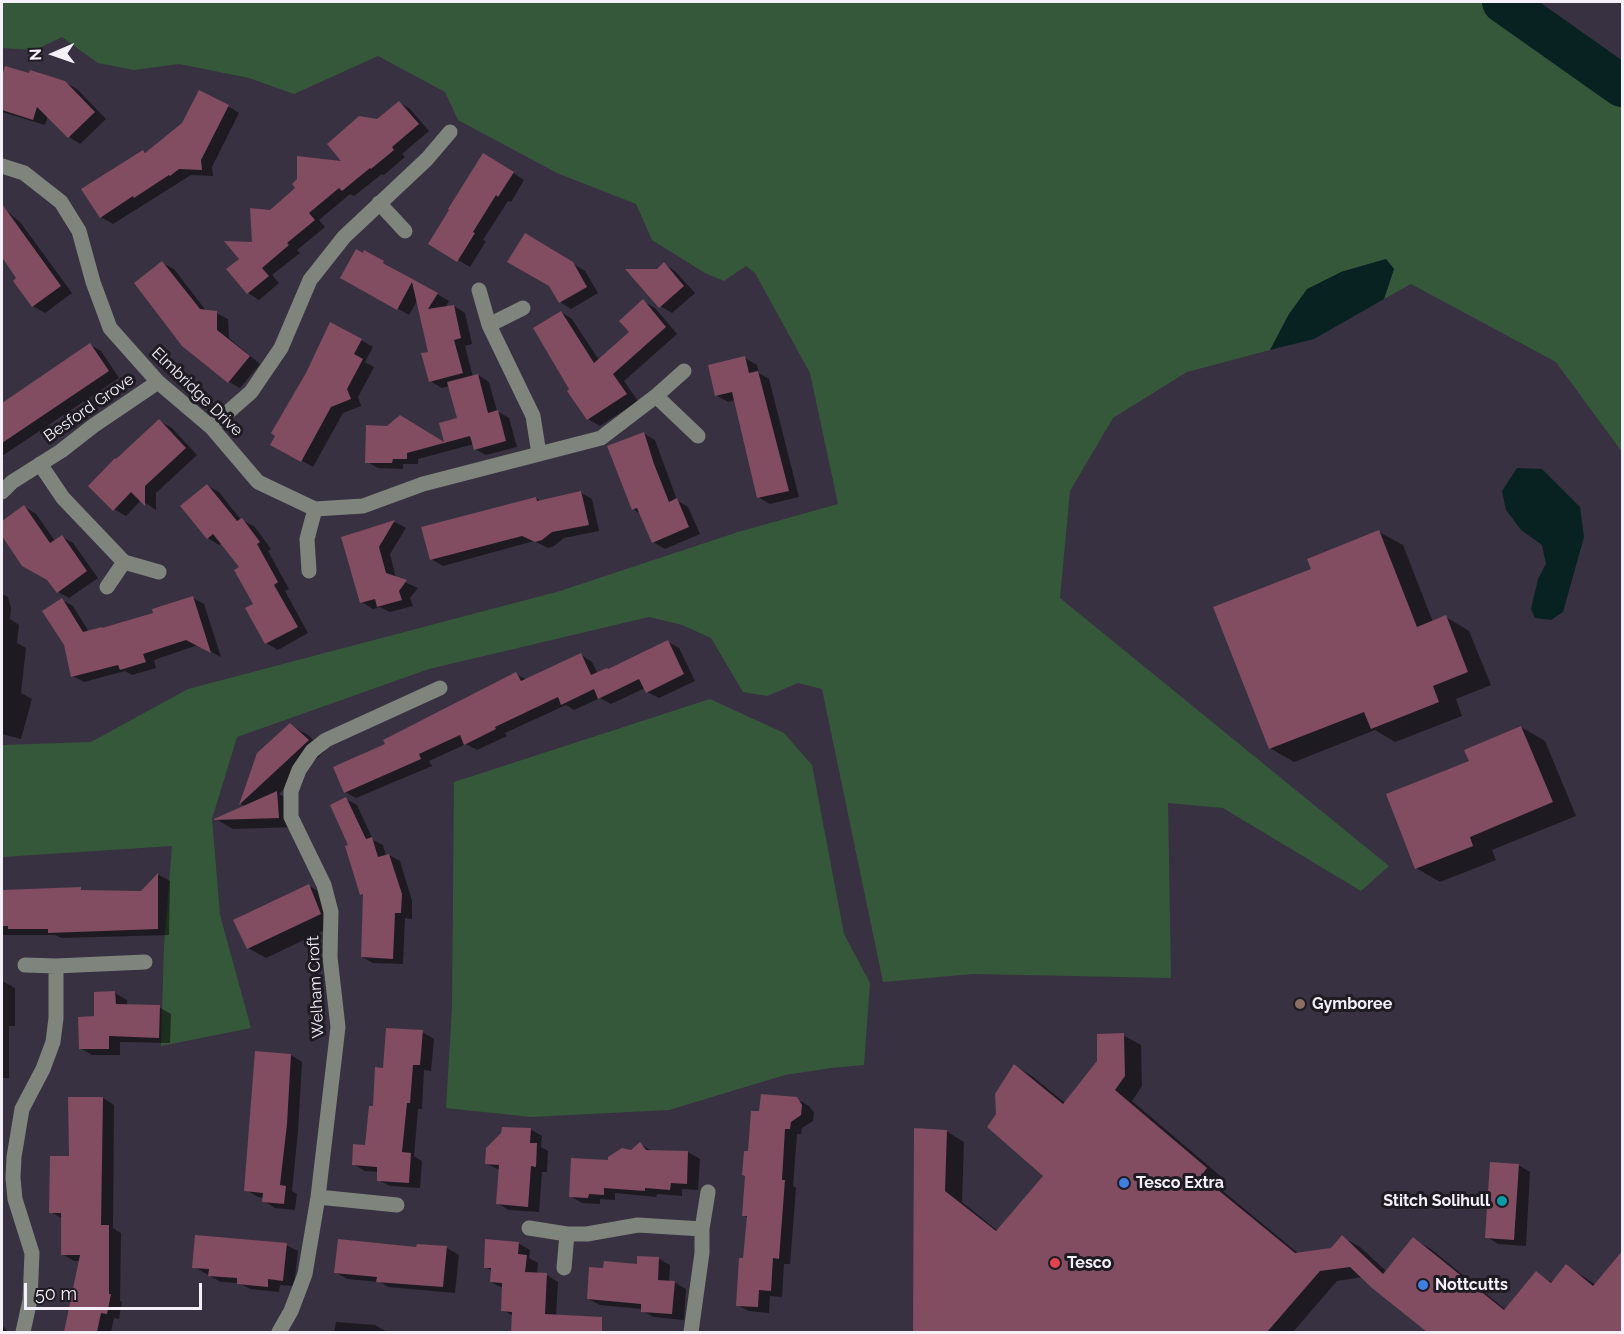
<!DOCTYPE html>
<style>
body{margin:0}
#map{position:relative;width:1624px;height:1334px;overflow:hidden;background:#383141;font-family:Raleway,sans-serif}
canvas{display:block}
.frame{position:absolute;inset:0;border:3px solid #f4f0fa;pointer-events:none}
.north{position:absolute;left:24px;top:24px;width:60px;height:60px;-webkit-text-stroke:4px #1e1b22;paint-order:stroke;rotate:268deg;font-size:16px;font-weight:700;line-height:24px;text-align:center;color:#f4f0fa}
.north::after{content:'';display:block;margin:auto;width:21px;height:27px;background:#f4f0fa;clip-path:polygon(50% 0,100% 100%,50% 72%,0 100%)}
.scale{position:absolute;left:24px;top:1283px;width:178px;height:27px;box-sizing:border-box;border:3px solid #f4f0fa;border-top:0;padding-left:8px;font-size:18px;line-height:21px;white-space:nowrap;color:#f4f0fa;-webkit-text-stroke:4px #1e1b22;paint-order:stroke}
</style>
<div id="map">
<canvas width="1624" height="1334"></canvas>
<div class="frame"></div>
<div class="north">N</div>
<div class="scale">50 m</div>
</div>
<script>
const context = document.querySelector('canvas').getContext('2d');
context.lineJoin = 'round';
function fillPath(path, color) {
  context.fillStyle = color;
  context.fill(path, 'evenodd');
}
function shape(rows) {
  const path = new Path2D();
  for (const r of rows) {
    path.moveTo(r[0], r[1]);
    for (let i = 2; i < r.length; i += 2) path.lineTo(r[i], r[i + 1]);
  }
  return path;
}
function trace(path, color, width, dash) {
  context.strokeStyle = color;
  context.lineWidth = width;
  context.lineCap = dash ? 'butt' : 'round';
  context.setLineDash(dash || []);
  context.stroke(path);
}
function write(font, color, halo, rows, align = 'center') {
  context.font = font + ' Raleway,sans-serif';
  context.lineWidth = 6;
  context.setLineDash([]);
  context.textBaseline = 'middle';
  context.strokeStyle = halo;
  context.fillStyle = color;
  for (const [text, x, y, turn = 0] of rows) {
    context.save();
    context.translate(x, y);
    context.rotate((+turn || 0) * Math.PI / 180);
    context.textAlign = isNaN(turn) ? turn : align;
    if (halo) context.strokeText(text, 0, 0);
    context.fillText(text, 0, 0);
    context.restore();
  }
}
fillPath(shape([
 [2,2,1490,2,1538,33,1555,48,1579,34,1622,61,1622,452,1556,362,1411,284,1384,299,1394,269,1386,259,1341,272,1289,314,1270,350,1187,372,1113,418,1070,491,1060,598,1389,866,1361,891,1223,808,1168,803,1171,978,973,974,883,982,822,689,798,683,767,696,743,692,711,638,682,625,649,617,429,669,237,737,212,819,220,915,251,1028,161,1046,164,946,172,846,2,857,2,745,91,742,188,689,560,591,738,532,838,504,810,373,755,273,746,266,724,281,705,273,652,240,636,204,557,173,458,120,445,92,378,56,294,94,249,78,179,64,134,70,98,63,62,37,35,50,2,48,3,12],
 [710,699,784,733,812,765,844,934,870,983,864,1065,831,1068,785,1075,669,1110,531,1117,446,1108,452,1007,454,782]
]), '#36583a');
fillPath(shape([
 [1386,259,1394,269,1384,299,1314,339,1270,350,1289,314,1307,289,1341,272],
 [1517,468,1542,469,1580,507,1584,537,1563,612,1551,620,1535,618,1531,609,1538,579,1546,564,1542,545,1521,530,1506,510,1502,491]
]), '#082222');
fillPath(shape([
 [6,68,64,82,77,89,106,119,80,144,69,137,48,116,45,125,2,112,2,125,2,81],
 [399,102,410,109,429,131,402,154,405,157,384,175,382,174,354,196,350,194,319,220,325,227,297,250,300,253,272,275,279,283,259,300,248,293,241,259,253,243,270,212,344,162,378,120],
 [228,106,239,113,212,167,213,176,191,175,113,224,101,217,143,151,147,153],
 [495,161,524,180,511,202,508,201,483,240,486,241,470,267,430,243],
 [2,207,20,222,72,293,45,313,33,306,15,281,18,278,2,254],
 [525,235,585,271,598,293,571,309,560,302],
 [365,252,449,301,445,308,454,306,465,313,472,344,465,346,473,377,478,375,489,382,497,411,509,418,517,447,486,455,475,449,474,444,418,459,418,464,403,464,403,469,378,468,367,462,387,427,400,417,446,444,441,424,459,419,450,386,442,388,430,381,429,353,418,299,409,315,342,277],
 [162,263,174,269,207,312,216,313,228,319,229,338,260,364,240,388,229,382],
 [664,264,675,271,695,293,672,313,660,306,657,270],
 [643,301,655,308,677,334,624,381,638,401,600,426,588,419,561,312,572,319,599,360,631,332],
 [361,340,373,347,365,362,374,367,358,397,361,406,343,413,313,467,272,444],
 [90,345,101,351,119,378,2,456,4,458,2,460,2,404],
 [745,358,757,365,759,373,769,379,799,497,770,504,758,497,735,400,728,402,716,395],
 [159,421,171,427,197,455,156,493,156,510,141,500,126,516,114,509,116,461],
 [643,433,655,440,677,500,688,507,700,534,665,549,653,542,641,514,633,509],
 [208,486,219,492,241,520,254,526,271,549,268,551,289,589,285,591,308,633,278,650,266,643,247,609,255,604,241,568,222,543,219,545,208,538],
 [581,493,592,499,599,531,564,538,554,546,548,548,534,541,443,566,431,559,536,498,541,501],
 [25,507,36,514,55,541,62,537,73,543,98,578,69,598,58,592,49,580,23,565,2,534,2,523],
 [395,522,406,528,390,554,396,578,418,588,410,598,413,606,390,612,380,607,373,609,362,602,343,538],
 [1379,532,1403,545,1433,622,1446,617,1469,631,1491,685,1456,699,1462,716,1395,742,1375,730,1294,762,1270,748,1313,569],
 [2,594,8,597,11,608,10,619,19,625,17,643,26,648,21,693,32,699,21,739,2,734],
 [193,598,204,604,221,657,198,645,154,660,156,668,132,675,125,671,84,682,73,676,62,600,73,606,89,632,155,614],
 [668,642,679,648,695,681,659,698,647,692,645,688,611,704,600,698,574,710,566,705,505,733,507,736,477,750,466,744,429,761,432,766,356,798,345,792,387,745,516,674,527,680,581,655,592,662,598,674,609,670],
 [290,725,308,735,325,751,279,794,295,803,296,827,233,829,216,819,245,807,241,804,258,754],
 [1521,727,1545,741,1576,816,1492,850,1496,860,1440,882,1416,868,1471,762],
 [346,799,357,805,373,840,383,845,386,856,389,855,400,861,412,901,412,919,405,918,403,964,373,963,362,957,364,896,362,894,350,846],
 [159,875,170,881,169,935,62,938,55,935,2,935,2,891,80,889,84,891,142,892],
 [309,886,327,896,338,924,266,958,248,948],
 [2,981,15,988,15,1026,9,1026,9,1078,2,1078],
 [115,993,127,1000,127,1006,159,1007,171,1014,170,1043,120,1042,120,1055,92,1055,80,1048,96,1018],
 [422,1032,434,1039,431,1071,424,1070,422,1109,418,1109,414,1156,422,1161,420,1188,390,1186,378,1180,379,1172,365,1171,353,1164,366,1147,384,1070],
 [1123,1035,1141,1045,1142,1086,1132,1101,1224,1179,1218,1187,1299,1254,1332,1250,1342,1237,1360,1247,1387,1272,1413,1239,1431,1249,1506,1310,1536,1273,1553,1283,1567,1266,1596,1285,1622,1260,1622,1332,1430,1332,1363,1277,1337,1281,1293,1332,914,1332,915,1130,946,1131,964,1142,962,1202,998,1231,1045,1176,998,1115,1015,1066,1032,1076,1065,1103],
 [291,1055,302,1062,298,1131,292,1191,297,1194,295,1210,275,1208,264,1201,264,1198,258,1197,246,1190],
 [103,1098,114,1105,113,1228,121,1233,120,1301,122,1302,119,1319,114,1318,111,1332,65,1332,80,1261,74,1261,62,1254,63,1219,51,1212,70,1158],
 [797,1099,809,1106,814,1113,813,1121,802,1128,801,1134,797,1134,793,1186,796,1188,790,1264,784,1264,782,1297,770,1296,769,1313,749,1311,737,1305,748,1218,743,1215,749,1153,761,1113],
 [530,1129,542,1136,541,1147,548,1151,547,1172,542,1172,539,1212,509,1210,497,1203,500,1170,487,1164],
 [640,1144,652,1151,688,1152,700,1159,698,1190,682,1189,682,1196,657,1194,656,1197,615,1193,615,1200,600,1199,600,1204,582,1203,570,1196,609,1162,632,1152],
 [1518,1165,1530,1172,1526,1246,1498,1244,1487,1237],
 [518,1243,530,1250,529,1258,538,1263,537,1274,547,1275,558,1282,556,1316,580,1323,580,1332,513,1332,513,1316,503,1310,504,1289,491,1282,492,1271,485,1267],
 [286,1245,298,1251,294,1286,280,1285,279,1292,250,1289,239,1283,221,1282,194,1267],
 [418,1245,447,1248,459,1255,455,1293,389,1287,380,1282,347,1279,335,1272,418,1248],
 [659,1259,670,1265,669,1282,674,1282,686,1289,684,1320,654,1317,642,1311,642,1309,600,1305,588,1299,638,1265],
 [336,1322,375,1325,387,1332,334,1332],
 [2,1325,8,1332,2,1332]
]), '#0007');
trace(shape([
 [1503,2,1622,86]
]), '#082222', 42);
fillPath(shape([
 [5,66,29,73,30,70,65,81,95,112,68,138,37,107,33,120,2,110,2,76],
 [199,90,229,105,201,160,202,170,179,169,170,176,169,175,134,198,133,196,100,218,81,189,143,150,145,153,182,123],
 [399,101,419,124,392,147,394,150,371,169,370,168,342,191,339,188,309,213,315,220,287,243,289,245,262,268,269,276,247,294,226,269,239,259,224,241,252,242,250,208,270,210,295,188,292,184,297,179,297,156,341,161,327,144,359,116,377,119],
 [483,153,514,172,498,197,496,195,473,232,475,233,457,262,428,244,449,210,448,209],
 [2,204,61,286,32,307,13,281,16,278,2,257],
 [525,233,573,262,587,287,559,303,549,286,507,262],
 [356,249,363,253,364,250,384,261,383,263,438,293,428,309,454,305,461,338,454,340,463,373,429,382,421,353,428,352,412,282,397,310,340,278],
 [162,261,200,309,217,311,217,330,250,356,228,383,182,346,134,283],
 [664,262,684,286,659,308,625,269,657,269],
 [643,299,666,327,613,374,627,394,587,420,567,391,569,389,533,328,561,311,594,363,629,332,619,321],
 [330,322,362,339,354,354,363,359,347,389,351,399,331,407,301,462,270,445,275,436,271,433,306,373],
 [90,343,109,371,2,443,2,403],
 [745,356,749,373,758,371,789,491,757,498,732,392,715,396,708,365],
 [478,374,488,413,498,410,506,441,474,450,470,436,407,453,407,459,393,459,392,463,365,463,366,425,387,426,400,415,444,442,439,423,457,418,447,382],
 [159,419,186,448,145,486,145,506,131,492,113,511,88,486,115,458,116,459],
 [644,432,654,464,669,502,677,498,689,527,652,543,637,508,632,510,607,446],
 [207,484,237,521,242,518,260,542,257,544,278,582,274,585,298,627,265,644,245,608,253,604,234,570,239,567,213,534,207,539,180,506],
 [581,491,589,525,552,532,542,540,535,542,522,536,430,560,421,527,536,497,537,501],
 [24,505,50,543,62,535,87,571,57,593,47,580,22,566,2,536,2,521],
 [395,520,379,547,386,573,407,580,399,591,402,600,377,607,375,599,360,603,341,537],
 [1379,530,1417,627,1446,615,1468,672,1433,686,1439,702,1371,729,1364,712,1269,749,1213,607,1311,569,1307,559],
 [193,596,211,653,186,640,143,654,146,662,120,670,118,665,71,677,64,645,42,611,62,598,83,632,102,627,102,628,153,613,152,609],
 [668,640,684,674,646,693,639,679,598,699,594,689,561,705,558,697,495,727,496,729,464,745,460,735,419,754,421,759,344,793,333,767,385,744,383,740,516,672,521,681,581,653,591,675,607,668,608,669],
 [290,723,309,740,239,805,257,753],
 [1521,726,1553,802,1470,837,1473,846,1415,869,1386,794,1469,761,1464,750],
 [277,791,279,818,214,820,214,819],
 [346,797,366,839,372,837,378,857,389,854,402,894,401,913,395,913,393,959,361,957,363,894,360,895,345,846,348,845,330,805],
 [158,873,158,929,48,933,48,929,8,929,8,926,2,926,2,890,81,887,81,890,141,891],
 [309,884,321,914,247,949,233,920],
 [115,991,116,1004,160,1005,159,1038,109,1036,109,1049,79,1049,78,1017,94,1016,94,992],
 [386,1028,423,1030,420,1065,413,1065,410,1103,407,1103,402,1152,411,1153,409,1183,377,1181,377,1167,352,1165,353,1144,365,1145,369,1106,373,1106,375,1067,383,1068],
 [1124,1033,1125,1076,1115,1090,1207,1168,1201,1176,1295,1253,1331,1248,1342,1235,1383,1274,1413,1237,1504,1310,1536,1271,1551,1283,1566,1264,1593,1286,1623,1250,1623,1332,1427,1332,1372,1288,1350,1267,1320,1271,1267,1332,913,1332,914,1128,947,1130,945,1191,996,1231,1043,1176,987,1127,996,1114,995,1094,1014,1064,1063,1104,1097,1061,1097,1034],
 [255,1051,291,1054,287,1124,280,1185,286,1186,284,1204,262,1202,263,1193,244,1191],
 [761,1094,797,1097,802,1105,801,1115,791,1122,790,1129,785,1129,782,1180,785,1180,779,1259,773,1258,771,1291,759,1290,758,1307,736,1306,739,1258,743,1258,747,1216,742,1216,745,1176,742,1175,744,1151,748,1151,751,1111,759,1111],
 [68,1097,103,1097,101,1225,109,1225,109,1294,111,1294,107,1314,101,1313,97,1332,64,1332,80,1255,61,1255,61,1213,49,1213,50,1156,69,1156],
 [502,1127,531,1128,530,1143,537,1143,536,1167,531,1166,528,1207,496,1204,499,1165,485,1164,486,1148,501,1133],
 [640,1142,646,1150,688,1151,687,1184,671,1183,670,1190,645,1188,645,1191,604,1188,604,1195,589,1194,588,1198,569,1197,571,1158,608,1160,608,1157,622,1148,631,1150],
 [1490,1162,1519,1164,1514,1240,1485,1238],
 [195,1235,287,1243,283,1281,268,1279,268,1287,237,1284,237,1278,208,1276,209,1269,192,1268],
 [338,1239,416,1247,417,1244,447,1246,443,1287,376,1282,377,1277,334,1273],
 [485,1239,519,1242,518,1254,527,1255,525,1272,547,1273,545,1314,602,1317,602,1332,511,1332,512,1312,501,1311,502,1283,490,1282,491,1268,484,1268],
 [637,1256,659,1257,658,1280,675,1281,672,1314,641,1312,641,1304,587,1299,589,1267,603,1268,604,1261,637,1264]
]), '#824c61');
trace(shape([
 [2,166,24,173,61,202,79,231,93,282,110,328,158,382,211,427,258,482,315,509,363,506,423,484,601,438,656,396,698,436],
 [379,203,405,231],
 [479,290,489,325,533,416,539,454],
 [489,325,523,308],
 [656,396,684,371],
 [211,427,251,392,281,348,310,280,344,237,427,159,450,132],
 [40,464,63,498,124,562,159,572],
 [2,492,12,482,61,451,93,426,158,382],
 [309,571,307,539,315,509],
 [107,587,124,562],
 [25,965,56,966,145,962],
 [318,1197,397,1205],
 [529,1228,567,1234],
 [702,1229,708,1192],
 [564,1268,567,1234,587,1234,638,1225,702,1229,702,1253,691,1332],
 [23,1332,30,1300,32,1253,15,1199,13,1178,14,1157,22,1109,43,1069,53,1042,56,1018,56,966],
 [279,1332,291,1311,305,1274,318,1197,338,1027,330,957,331,912,324,885,291,817,291,791,299,770,312,751,326,740,440,688]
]), '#7f847c', 15);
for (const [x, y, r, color] of [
 [1300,1004,6,"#8d6e63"],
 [1124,1183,6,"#3f7fe0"],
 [1502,1201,6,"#0f9aa8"],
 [1055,1263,6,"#e0444e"],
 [1423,1285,6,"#3f7fe0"]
]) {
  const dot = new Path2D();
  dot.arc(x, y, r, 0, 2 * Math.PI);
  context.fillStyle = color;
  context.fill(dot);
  trace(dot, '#1e1b22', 2);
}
write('16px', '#f4f0fa', '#1e1b22', [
 ["Elmbridge Drive",197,392,44],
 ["Besford Grove",89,408,-35],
 ["Welham Croft",316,987,-93]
]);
write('bold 16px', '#f4f0fa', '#1e1b22', [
 ["Gymboree",1312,1004],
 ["Tesco Extra",1136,1183],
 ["Stitch Solihull",1490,1201,"right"],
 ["Tesco",1067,1263],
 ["Nottcutts",1435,1285]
], 'left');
</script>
